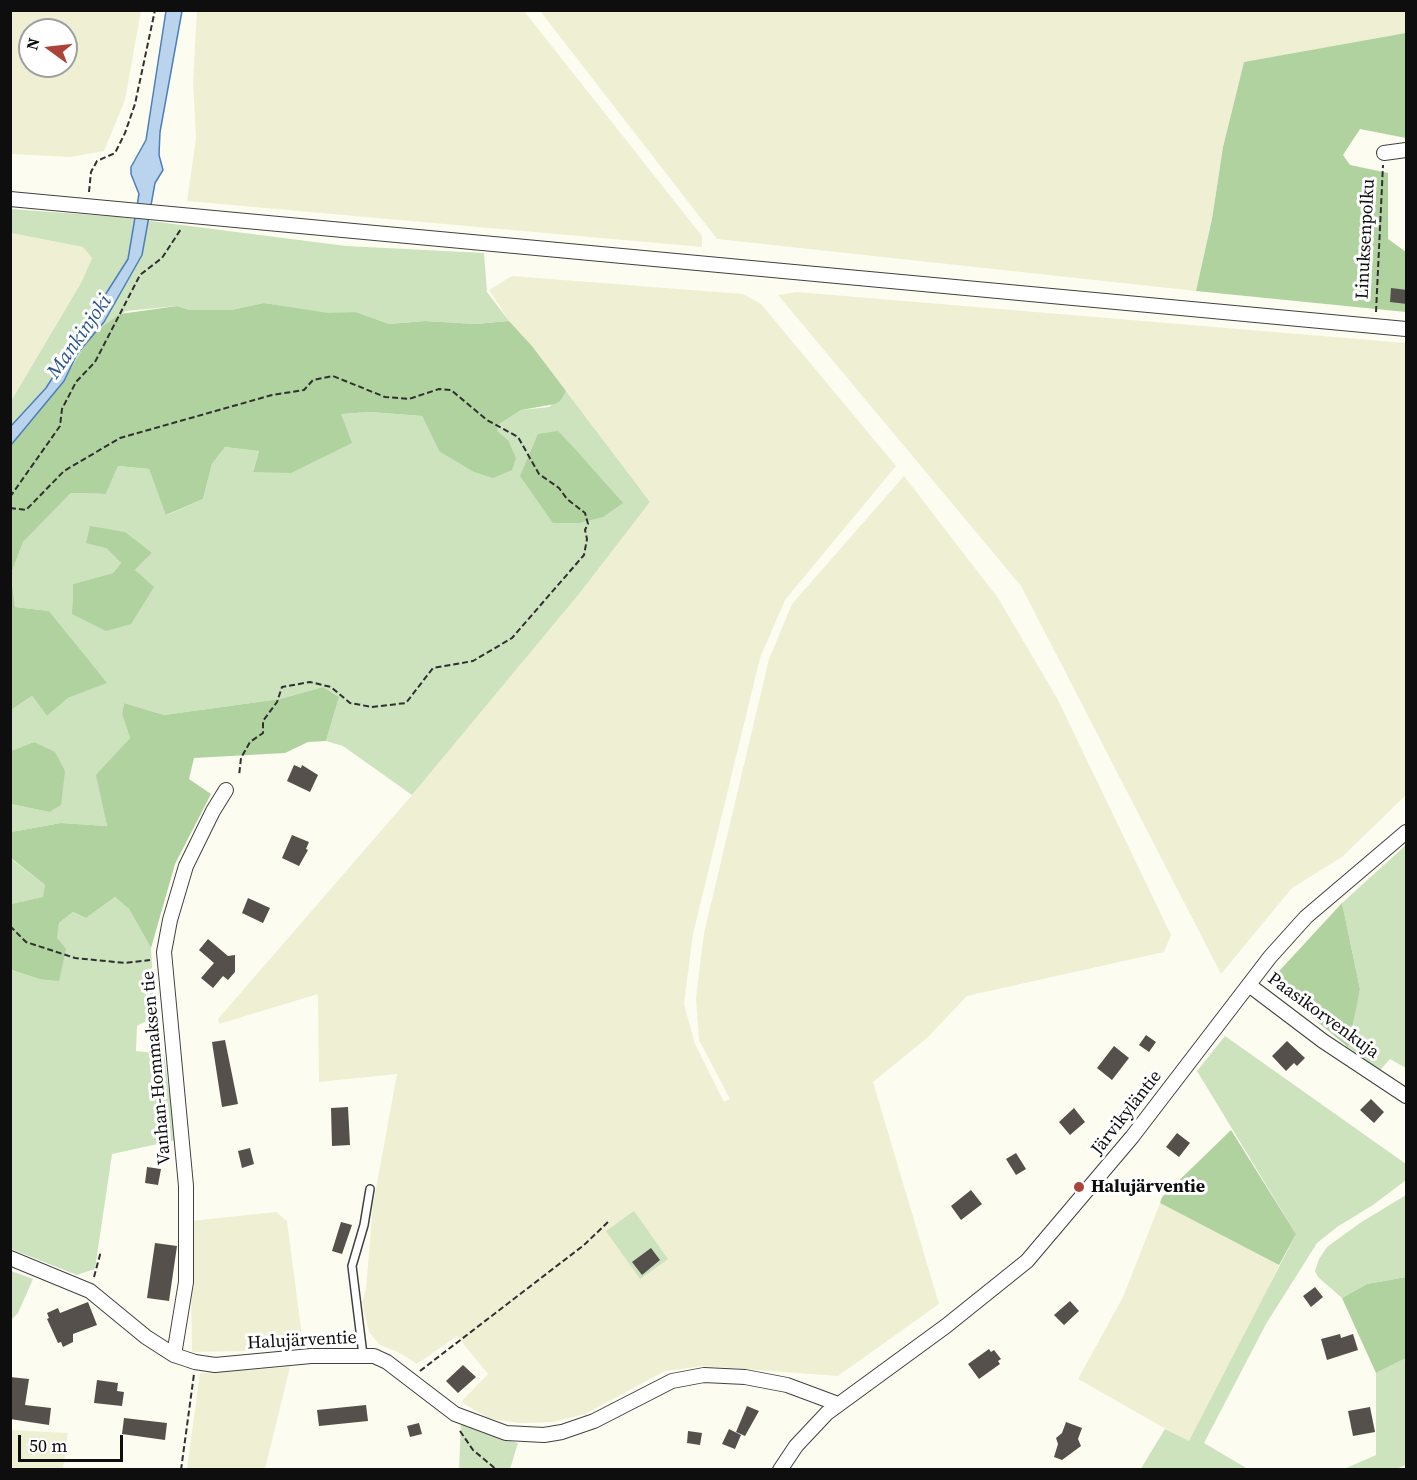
<!DOCTYPE html>
<meta charset="utf-8">
<style>
body{margin:0}
#map{position:relative;width:1417px;height:1480px;overflow:hidden;background:#fdfcf0;font-family:"Source Serif 4",serif}
canvas{display:block}
.frame{position:absolute;inset:0;border:12px solid #0e0e0e;pointer-events:none}
.north{position:absolute;left:18px;top:18px;width:60px;height:60px;box-sizing:border-box;background:#fff;border:2px solid #9f9f9f;border-radius:50%;rotate:285deg;font-size:16px;font-weight:700;line-height:24px;text-align:center;color:#0e0e0e}
.north::after{content:'';display:block;margin:auto;width:21px;height:27px;background:#ac4338;clip-path:polygon(50% 0,100% 100%,50% 72%,0 100%)}
.scale{position:absolute;left:18px;top:1435px;width:105px;height:27px;box-sizing:border-box;border:3px solid #0e0e0e;border-top:0;padding-left:8px;font-size:18px;line-height:21px;white-space:nowrap;color:#0e0e0e;-webkit-text-stroke:4px #fff;paint-order:stroke}
</style>
<div id="map">
<canvas width="1417" height="1480"></canvas>
<div class="frame"></div>
<div class="north">N</div>
<div class="scale">50 m</div>
</div>
<script>
const context = document.querySelector('canvas').getContext('2d');
context.lineJoin = 'round';
function fillPath(path, color) {
  context.fillStyle = color;
  context.fill(path, 'evenodd');
}
function shape(rows) {
  const path = new Path2D();
  for (const r of rows) {
    path.moveTo(r[0], r[1]);
    for (let i = 2; i < r.length; i += 2) path.lineTo(r[i], r[i + 1]);
  }
  return path;
}
function trace(path, color, width, dash) {
  context.strokeStyle = color;
  context.lineWidth = width;
  context.lineCap = dash ? 'butt' : 'round';
  context.setLineDash(dash || []);
  context.stroke(path);
}
function write(font, color, halo, rows, align = 'center') {
  context.font = font + ' "Source Serif 4",serif';
  context.lineWidth = 6;
  context.setLineDash([]);
  context.textBaseline = 'middle';
  context.strokeStyle = halo;
  context.fillStyle = color;
  for (const [text, x, y, turn = 0] of rows) {
    context.save();
    context.translate(x, y);
    context.rotate((+turn || 0) * Math.PI / 180);
    context.textAlign = isNaN(turn) ? turn : align;
    if (halo) context.strokeText(text, 0, 0);
    context.fillText(text, 0, 0);
    context.restore();
  }
}
fillPath(shape([
 [11,10,141,11,125,100,104,151,71,157,11,154],
 [30,30,66,30,66,66,30,66],
 [1406,10,1406,33,1400,35,1244,62,1223,147,1212,219,1196,291,717,239,540,11],
 [197,11,524,11,702,236,702,247,187,201,196,138,193,81],
 [11,233,83,247,92,258,81,283,11,401],
 [512,276,743,294,761,304,896,466,785,600,760,658,693,934,684,1004,695,1044,724,1102,730,1099,699,1040,696,998,704,933,769,659,792,604,904,476,998,598,1057,698,1171,935,1164,952,967,996,927,1038,873,1082,939,1304,838,1376,703,1366,665,1371,585,1414,553,1422,521,1423,490,1419,461,1402,488,1374,457,1336,417,1364,398,1352,380,1345,369,1332,362,1303,366,1289,373,1205,397,1074,319,1082,318,994,219,1024,218,1019,412,795,579,594,650,502,532,346,509,321,489,290],
 [797,292,1406,343,1406,795,1342,857,1292,888,1221,974,1021,586,778,295],
 [1160,1203,1279,1265,1255,1316,1189,1442,1078,1379,1123,1297],
 [276,1212,287,1221,303,1344,246,1351,192,1352,190,1221],
 [290,1367,265,1469,187,1469,200,1373],
 [11,1430,68,1433,63,1469,11,1469]
]), '#eff0d3');
fillPath(shape([
 [11,209,119,217,346,246,484,253,487,292,509,321,476,324,425,321,389,324,356,312,328,314,264,303,231,310,190,310,177,306,126,311,91,335,68,373,36,402,11,434,11,401,81,283,92,258,83,247,11,233],
 [566,391,650,502,579,594,412,795,343,746,326,741,339,697,323,687,280,699,164,715,124,703,122,714,130,738,97,775,107,826,61,823,11,832,11,804,49,812,34,742,11,751,11,710,32,696,47,716,68,698,106,683,49,611,15,607,11,574,23,542,71,493,106,494,118,466,149,469,167,515,203,499,212,464,225,447,259,451,253,471,341,414,370,412,422,416,439,451,508,440,496,431,498,425,521,410,549,407],
 [106,548,152,553,135,570,107,631,72,613,73,584,113,573,121,563],
 [1406,845,1406,1068,1390,1059,1380,1070,1346,1046,1360,989,1342,903],
 [10,858,45,885,44,897,11,904],
 [115,897,129,909,151,948,155,1016,137,1026,136,1051,164,1054,176,1140,112,1154,95,1269,77,1275,11,1249,10,970,39,979,56,938,59,923,73,912,86,918],
 [1225,1036,1406,1164,1406,1180,1373,1205,1337,1227,1317,1243,1266,1324,1204,1443,1248,1469,1140,1470,1165,1429,1189,1441,1296,1234,1197,1071],
 [1406,1195,1406,1277,1367,1284,1342,1298,1318,1277,1315,1271,1319,1259,1327,1247,1360,1223],
 [634,1211,668,1259,640,1279,606,1231],
 [11,1271,33,1279,18,1313,11,1320],
 [1406,1358,1406,1465,1396,1469,1342,1470,1376,1455,1376,1373],
 [461,1422,498,1438,518,1443,510,1469,459,1470]
]), '#cce3be');
fillPath(shape([
 [1406,33,1406,138,1360,129,1343,155,1350,165,1388,173,1388,239,1406,252,1406,312,1196,291,1212,219,1223,147,1244,62],
 [264,303,328,313,356,312,389,324,425,321,476,324,509,321,532,346,566,391,560,401,555,404,521,410,498,425,497,431,508,440,516,458,512,470,493,478,474,472,439,451,422,416,370,412,341,414,352,443,291,473,253,472,259,451,225,447,212,464,203,499,166,515,149,469,118,466,106,494,71,493,23,542,11,574,15,607,49,611,107,683,68,698,47,716,32,696,11,710,11,434,36,402,68,373,91,335,120,314,177,306,190,310,231,310],
 [558,431,575,449,623,503,603,517,579,523,553,523,520,476,538,434],
 [90,526,125,532,152,553,135,570,154,587,131,624,106,631,72,614,73,584,113,573,121,563,106,548,86,543],
 [323,687,339,697,326,741,308,742,285,753,194,758,189,779,211,794,175,864,151,948,129,909,115,897,86,918,73,912,59,923,57,938,66,949,59,981,39,979,11,970,11,904,43,897,45,885,11,858,11,832,61,823,107,826,96,775,130,738,122,714,124,703,164,715,280,699],
 [34,742,55,752,65,771,61,805,49,812,11,804,11,751],
 [1342,903,1360,989,1348,1047,1269,982],
 [1231,1130,1296,1234,1279,1265,1160,1203,1162,1197],
 [1406,1277,1406,1358,1376,1373,1342,1298,1367,1284]
]), '#afd29f');
const water = shape([
 [166,11,182,11,160,132,159,155,163,170,155,183,142,255,104,322,77,354,64,381,11,445,11,426,46,388,128,259,139,194,131,174,131,167,146,140,166,11]
]);
fillPath(water, '#bbd4ee');
trace(water, '#4c7fbb', 1.5);
fillPath(shape([
 [1391,288,1407,290,1407,304,1390,302],
 [294,765,301,768,302,765,318,775,310,792,287,781],
 [292,835,309,842,306,849,308,850,299,866,282,858],
 [248,898,270,908,263,923,242,913],
 [208,939,228,956,235,955,235,972,228,980,223,976,213,988,201,978,214,963,199,950],
 [1146,1035,1156,1042,1149,1052,1139,1045],
 [225,1040,238,1104,222,1107,212,1042],
 [1287,1041,1305,1058,1297,1066,1294,1063,1286,1071,1272,1056],
 [1114,1046,1129,1058,1112,1080,1097,1068],
 [1371,1099,1384,1112,1374,1123,1360,1110],
 [348,1107,350,1145,332,1146,331,1108],
 [1074,1108,1085,1122,1070,1135,1059,1122],
 [1177,1133,1190,1143,1179,1157,1166,1147],
 [250,1148,254,1164,242,1168,238,1151],
 [1016,1153,1026,1169,1016,1175,1006,1159],
 [147,1167,161,1169,158,1185,145,1183],
 [971,1190,982,1204,961,1220,951,1206],
 [341,1222,352,1225,342,1254,332,1251],
 [155,1243,177,1246,169,1301,147,1298],
 [651,1248,660,1260,642,1275,632,1262],
 [1315,1287,1323,1297,1311,1307,1303,1296],
 [1070,1301,1079,1311,1064,1325,1054,1315],
 [88,1302,97,1325,73,1334,73,1342,63,1347,61,1342,58,1343,47,1319,49,1318,47,1313,58,1308,60,1313],
 [1340,1334,1341,1338,1353,1334,1358,1350,1327,1360,1321,1339],
 [989,1349,991,1352,994,1350,1001,1359,998,1361,1000,1364,979,1379,968,1364],
 [463,1365,476,1377,458,1393,446,1381],
 [10,1377,29,1379,25,1405,51,1408,49,1425,10,1419],
 [97,1380,118,1383,117,1391,124,1392,122,1406,94,1403],
 [366,1405,368,1421,319,1426,317,1410],
 [747,1406,759,1411,745,1436,736,1432],
 [1370,1407,1375,1432,1353,1436,1348,1411],
 [124,1418,167,1423,165,1440,122,1434],
 [1066,1422,1082,1428,1078,1439,1081,1446,1062,1460,1054,1457,1058,1444,1056,1438,1062,1433],
 [419,1423,422,1434,410,1437,407,1426],
 [729,1429,741,1435,735,1449,722,1444],
 [688,1431,702,1433,700,1445,687,1443]
]), '#55504b');
const lane = shape([
 [363,1355,352,1266,364,1225,370,1189]
]);
const street = shape([
 [1384,153,1406,150],
 [10,199,1406,329],
 [1249,985,1323,1041,1406,1096],
 [10,1258,90,1291,146,1337,174,1355,195,1362,215,1365,311,1356,374,1356,387,1362,455,1414,506,1433,544,1435,562,1432,594,1421,672,1381,704,1375,745,1377,787,1385,838,1404],
 [174,1355,186,1282,186,1186,164,952,170,920,186,866,213,811,226,790],
 [780,1470,796,1446,827,1413,946,1326,1027,1261,1132,1137,1270,957,1306,917,1406,832]
]);
trace(lane, '#414141', 10);
trace(street, '#414141', 16);
trace(shape([
 [89,192,91,172,97,161,115,153,125,133,135,104,155,10],
 [1376,312,1383,165],
 [10,497,60,426,62,409,76,382,95,362,140,275,162,258,181,229],
 [10,508,26,510,64,471,120,438,272,395,304,390,313,380,333,376,385,397,409,399,439,389,451,390,487,420,518,437,539,474,559,488,567,499,585,513,588,524,585,530,587,539,584,555,512,638,473,661,433,668,406,703,372,707,350,703,331,687,310,682,282,687,277,702,263,721,263,733,250,742,241,758,239,776],
 [10,926,26,942,75,958,125,963,150,960],
 [94,1277,101,1251],
 [420,1371,584,1245,608,1222],
 [460,1431,473,1450,497,1470],
 [181,1470,194,1374]
]), '#303030', 2, [6, 3]);
trace(lane, '#fff', 7);
trace(street, '#fff', 14);
for (const [x, y, r, color] of [
 [1079,1187,6,"#ac4338"]
]) {
  const dot = new Path2D();
  dot.arc(x, y, r, 0, 2 * Math.PI);
  context.fillStyle = color;
  context.fill(dot);
  trace(dot, '#fff', 2);
}
write('18px', '#0e0e0e', '#fff', [
 ["Linuksenpolku",1366,239,-87],
 ["Paasikorvenkuja",1323,1016,36],
 ["Vanhan-Hommaksen tie",157,1068,-95],
 ["Järvikyläntie",1127,1113,-52],
 ["Halujärventie",302,1341,-3]
]);
write('bold 18px', '#0e0e0e', '#fff', [
 ["Halujärventie",1091,1187]
], 'left');
write('italic 20px', '#27538f', '#fff', [
 ["Mankinjoki",80,337,-55]
]);
</script>
